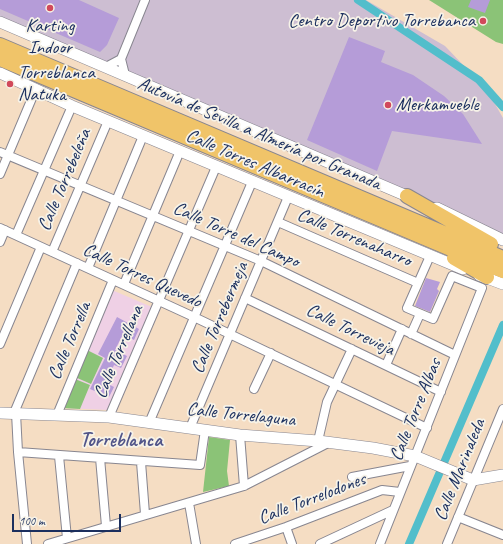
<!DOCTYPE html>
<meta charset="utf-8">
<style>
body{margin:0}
#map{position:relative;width:503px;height:544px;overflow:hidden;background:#f5ddc3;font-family:Caveat,sans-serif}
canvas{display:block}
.scale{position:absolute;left:12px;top:514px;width:109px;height:18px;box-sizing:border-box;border:2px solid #1b2f5e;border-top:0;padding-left:5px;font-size:12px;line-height:14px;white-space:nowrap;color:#1b2f5e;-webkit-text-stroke:3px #f7f3e8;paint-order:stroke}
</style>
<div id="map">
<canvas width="503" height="544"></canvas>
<div class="scale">100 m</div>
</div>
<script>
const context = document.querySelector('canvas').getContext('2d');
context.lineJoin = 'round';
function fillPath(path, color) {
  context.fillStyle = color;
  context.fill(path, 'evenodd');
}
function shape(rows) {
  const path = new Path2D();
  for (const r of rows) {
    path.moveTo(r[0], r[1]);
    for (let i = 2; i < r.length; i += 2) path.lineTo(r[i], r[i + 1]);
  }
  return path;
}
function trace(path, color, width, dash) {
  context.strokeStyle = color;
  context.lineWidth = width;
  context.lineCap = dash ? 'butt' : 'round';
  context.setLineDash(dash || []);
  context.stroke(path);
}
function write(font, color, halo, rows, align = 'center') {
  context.font = font + ' Caveat,sans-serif';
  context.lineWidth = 3.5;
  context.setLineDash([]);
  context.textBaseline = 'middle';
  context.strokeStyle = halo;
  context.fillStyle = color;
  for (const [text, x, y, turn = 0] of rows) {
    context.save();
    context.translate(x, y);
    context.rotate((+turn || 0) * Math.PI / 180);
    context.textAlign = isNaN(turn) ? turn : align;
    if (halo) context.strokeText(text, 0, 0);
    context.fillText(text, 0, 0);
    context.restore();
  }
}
fillPath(shape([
 [112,290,152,307,108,410,62,408]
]), '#efd0e5');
fillPath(shape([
 [0,0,366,0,445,46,487,90,503,118,503,234,0,20]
]), '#cdbed2');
fillPath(shape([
 [429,0,503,0,503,44,496,42],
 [87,350,103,358,91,384,75,377],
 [75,379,90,385,80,409,62,408],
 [209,437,230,440,227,471,229,486,203,492]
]), '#8bc377');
trace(shape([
 [358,0,479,80,503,107],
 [409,544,503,325]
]), '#52becb', 8);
fillPath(shape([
 [0,0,79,0,119,18,107,45,100,52,0,9],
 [471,0,490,0,485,13,468,7],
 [349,37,385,51,381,62,413,75,444,96,463,114,482,144,392,131,377,171,307,140],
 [426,278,440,282,437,289,439,291,430,312,415,306],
 [117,317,139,329,134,340,123,334,115,350,127,356,121,368,114,365,106,383,114,387,109,397,90,389,105,358,98,354]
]), '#b59cd8');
const minor = shape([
 [106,67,121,59],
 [125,75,121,59,145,0],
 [0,152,261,261,455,355],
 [0,174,35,91],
 [278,222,418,283],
 [0,228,194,317,427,428],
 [16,235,72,106],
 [0,242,5,230],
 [52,252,108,121],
 [88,268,143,136],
 [124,284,180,151],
 [245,298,441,392],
 [411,334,420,314],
 [0,344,41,247],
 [386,365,402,329],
 [254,389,271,353],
 [14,413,77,263],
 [16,413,18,452,27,544],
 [57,415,113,280],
 [109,417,216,167],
 [149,423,252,182],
 [190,428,288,197],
 [240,435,244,486],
 [318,441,327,402,352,349],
 [18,452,200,465,205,430],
 [59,456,67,538],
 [100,458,106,526],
 [141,462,145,514],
 [352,477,410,466],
 [189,503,196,544],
 [458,517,503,535],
 [286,527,292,544],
 [48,544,244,486,330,442],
 [235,544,286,527,382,490,400,492],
 [320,544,393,510],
 [380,544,482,288,452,276,433,319,407,308,430,256],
 [447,544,503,409]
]);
const tertiary = shape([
 [0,22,414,199],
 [0,73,72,106,463,269],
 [437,208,503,240],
 [479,275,503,284],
 [0,413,109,417,240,435,318,441,373,448,415,456,473,480,503,475]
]);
const trunk = shape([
 [0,45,503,258],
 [0,59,503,271],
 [407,196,491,244],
 [454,258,487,277]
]);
trace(minor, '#888690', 10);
trace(tertiary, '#888690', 12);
trace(trunk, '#888690', 16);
trace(minor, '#fff', 8);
trace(tertiary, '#fff', 11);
trace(trunk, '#f0c469', 14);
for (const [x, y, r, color] of [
 [50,8,4,"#d1495b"],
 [483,21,4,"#d1495b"],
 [10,84,4,"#d1495b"],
 [388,105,4,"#d1495b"]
]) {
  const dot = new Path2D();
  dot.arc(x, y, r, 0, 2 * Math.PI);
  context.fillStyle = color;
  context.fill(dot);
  trace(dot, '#f7f3e8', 1.5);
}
write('19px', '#1b2f5e', '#f7f3e8', [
 ["Centro Deportivo Torrebanca",475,21,"right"],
 ["Karting",50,26,"center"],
 ["Indoor",50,48,"center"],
 ["Torreblanca",18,73],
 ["Natuka",18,95],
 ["Merkamueble",396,105]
], 'left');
write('19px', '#1b2f5e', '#f7f3e8', [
 ["Autovía de Sevilla a Almería por Granada",259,134,23],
 ["Calle Torres Albarracín",255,164,23],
 ["Calle Torrebeleña",65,180,-67],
 ["Calle Torre del Campo",236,235,24],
 ["Calle Torrenaharro",354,238,23],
 ["Calle Torres Quevedo",142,276,25],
 ["Calle Torrebermeja",220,318,-67],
 ["Calle Torrevieja",350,330,26],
 ["Calle Torrella",70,341,-67],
 ["Calle Torrellana",119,352,-67],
 ["Calle Torre Albas",416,410,-68],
 ["Calle Torrelaguna",241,415,6],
 ["Calle Marinaleda",460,470,-68],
 ["Calle Torrelodones",312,499,-21]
]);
write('bold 20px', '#515589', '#f7f3e8', [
 ["Torreblanca",121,441]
]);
</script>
